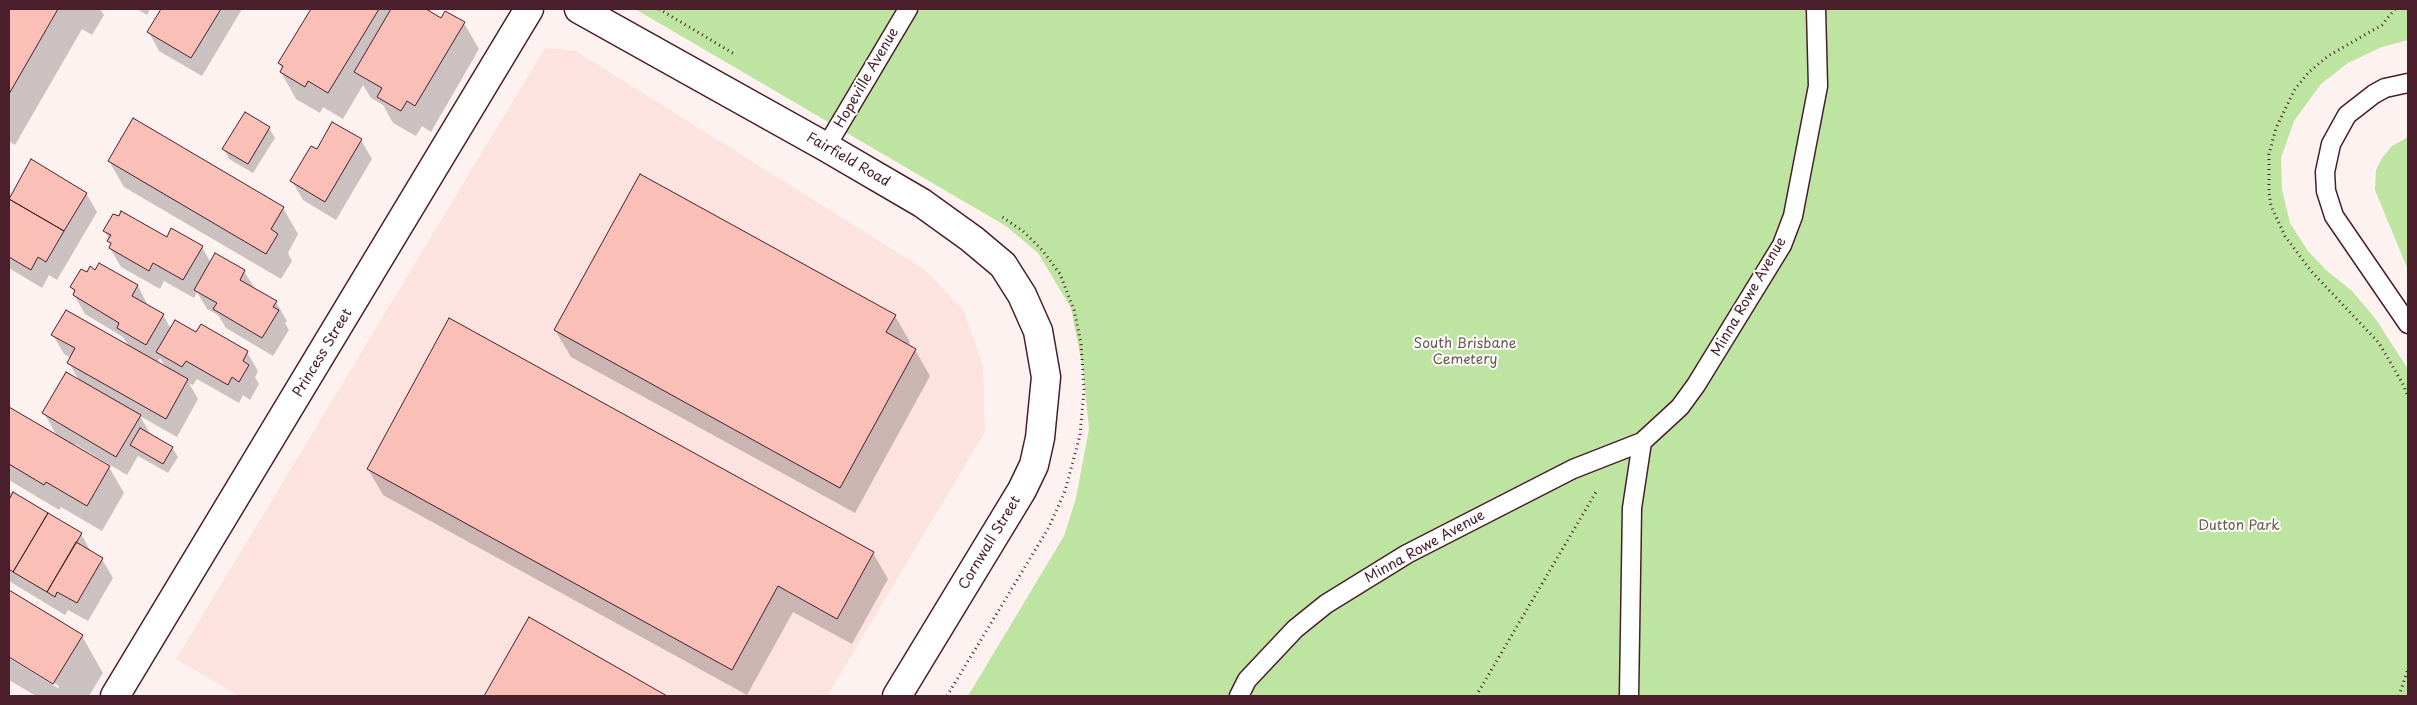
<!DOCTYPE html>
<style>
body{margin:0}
#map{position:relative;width:2417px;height:705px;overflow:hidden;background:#fef2f0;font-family:"Playpen Sans",sans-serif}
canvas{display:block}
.frame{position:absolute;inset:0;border:10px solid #4a1f2b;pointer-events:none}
</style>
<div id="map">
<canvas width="2417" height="705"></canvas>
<div class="frame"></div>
</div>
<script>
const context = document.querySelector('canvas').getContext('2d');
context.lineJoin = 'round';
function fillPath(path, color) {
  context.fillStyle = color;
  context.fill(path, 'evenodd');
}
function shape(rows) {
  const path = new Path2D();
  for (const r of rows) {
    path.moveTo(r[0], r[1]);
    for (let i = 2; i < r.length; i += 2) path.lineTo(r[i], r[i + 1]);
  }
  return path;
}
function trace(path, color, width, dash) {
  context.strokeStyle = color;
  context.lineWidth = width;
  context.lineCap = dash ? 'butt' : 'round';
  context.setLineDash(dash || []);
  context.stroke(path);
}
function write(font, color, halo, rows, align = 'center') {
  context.font = font + ' "Playpen Sans",sans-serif';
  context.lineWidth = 4;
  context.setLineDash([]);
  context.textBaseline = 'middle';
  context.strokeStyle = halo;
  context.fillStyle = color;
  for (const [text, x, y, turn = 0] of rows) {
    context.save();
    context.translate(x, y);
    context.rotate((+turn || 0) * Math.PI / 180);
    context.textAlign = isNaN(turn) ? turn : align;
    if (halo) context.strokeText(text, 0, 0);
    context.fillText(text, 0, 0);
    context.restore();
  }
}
fillPath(shape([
 [545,48,576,51,924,269,964,311,983,366,985,432,827,696,239,696,176,659]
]), '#fde3df');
fillPath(shape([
 [635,9,2408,9,2408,40,2382,47,2348,63,2321,84,2294,121,2281,158,2282,189,2290,223,2308,251,2326,270,2352,291,2375,318,2408,369,2408,696,968,696,1064,536,1076,498,1089,429,1083,370,1071,308,1038,253,1006,226],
 [2408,137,2408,270,2375,190,2376,170,2382,158,2392,146]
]), '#bde4a0');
fillPath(shape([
 [9,9,100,9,104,15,92,35,82,29,15,145,9,141],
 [137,9,150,9,147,15],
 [162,9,242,9,202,76,159,51,149,32],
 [312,9,424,9,442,19,464,23,479,49,431,132,422,126,416,136,393,123,383,105,371,98,363,85,343,119,323,107,320,113,296,99,281,72,283,70,279,63],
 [269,128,275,138,253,173,229,159,224,149],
 [361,140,372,159,336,220,303,200,292,181,317,150],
 [31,161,86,193,97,212,57,280,49,275,42,288,9,268,9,199],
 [109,161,283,208,298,234,288,253,292,261,281,279,124,187],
 [105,231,167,239,202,247,211,263,215,255,244,271,255,289,276,302,287,321,285,323,289,330,273,356,226,328,218,315,207,309,197,292,194,298,164,281,160,289,121,267,110,248,111,245],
 [100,265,138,286,148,306,163,315,171,329,197,334,201,326,247,352,258,371,255,377,259,384,250,400,243,395,239,403,197,379,193,385,189,383,198,399,177,437,140,416,151,435,172,447,178,457,168,473,138,456,127,475,75,444,74,446,109,467,124,493,102,531,61,507,59,510,9,480,9,408,57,436,44,413,79,380,69,363,71,358,64,354,53,335,130,348,123,337,85,314,74,295,75,293,72,287,88,273,96,271],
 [160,358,167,369,157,363],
 [895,316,910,342,908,346,915,350,930,376,855,513,571,357,555,330],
 [368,469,873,553,888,579,852,644,793,612,747,695,383,495],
 [9,491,81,534,91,552,102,559,113,578,88,621,68,610,65,615,9,581],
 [9,591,82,636,103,673,89,696,36,696,9,680,9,658,58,688,59,686,9,655],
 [530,619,665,696,485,696]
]), '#0003');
const building = shape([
 [9,9,58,9,9,94,9,9],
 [161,9,221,9,191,58,147,32,161,9],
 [311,9,379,9,328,93,308,81,305,87,280,72,283,66,278,63,311,9],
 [391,9,426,9,441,18,445,11,465,22,415,106,407,101,401,111,377,97,382,88,354,72,391,9],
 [245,112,270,127,248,164,222,149,245,112],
 [133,118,284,207,271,229,278,234,266,254,108,161,133,118],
 [332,122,362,139,325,202,290,181,311,146,317,149,332,122],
 [31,159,87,193,64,231,9,199,31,159],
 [640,174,896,315,886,332,916,349,840,488,554,330,640,174],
 [9,199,64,231,46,262,38,257,31,270,9,257,9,199],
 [121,211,167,237,171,228,203,246,183,280,153,263,149,271,109,248,111,243,107,241,111,235,103,231,113,214,119,216,121,211],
 [215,253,245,270,240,280,277,301,273,307,279,310,262,338,213,309,217,303,194,290,215,253],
 [99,263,138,285,132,296,164,314,146,345,117,328,119,323,73,295,75,290,70,287,81,269,87,272,90,266,95,270,99,263],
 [66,310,188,379,166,419,67,363,75,348,51,335,66,310],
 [449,318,874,552,837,619,778,586,732,670,367,469,449,318],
 [175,320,196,332,201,324,248,351,243,361,249,365,239,382,232,377,228,385,186,361,182,367,156,352,175,320],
 [66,372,141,415,116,457,42,413,66,372],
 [9,407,110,466,87,506,46,482,44,485,9,464,9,407],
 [140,428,173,447,163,464,130,445,140,428],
 [13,492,48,513,13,572,9,569,9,500,13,492],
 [48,513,82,533,47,592,13,572,48,513],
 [76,542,103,558,77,603,57,592,55,597,47,592,76,542],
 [9,590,83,635,53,684,9,657,9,590],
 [529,617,667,696,484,696,529,617]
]);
fillPath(building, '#fabfb6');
trace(building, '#4a1f2b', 1);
const service = shape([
 [2408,83,2385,88,2374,94,2347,115,2331,144,2325,172,2326,191,2334,216,2408,324],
 [826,147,908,9],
 [1239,696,1247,680,1295,629,1326,604,1407,554,1573,469,1642,442,1680,407,1696,385,1782,245,1793,216,1818,86,1816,9],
 [1629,696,1632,508,1642,442]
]);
const minor = shape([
 [115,696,529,9]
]);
const secondary = shape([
 [579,9,826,147,922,203,972,239,1003,265,1022,295,1038,331,1046,377,1040,438,1034,465,1022,490,897,696]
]);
trace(service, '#4a1f2b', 21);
trace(minor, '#4a1f2b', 31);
trace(secondary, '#4a1f2b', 31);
trace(shape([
 [659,9,736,55],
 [2395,9,2382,25,2328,56,2309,72,2295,89,2276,128,2269,154,2269,192,2271,206,2285,236,2311,271,2379,343,2404,386,2408,397],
 [947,696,1049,527,1065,491,1080,435,1084,390,1081,343,1074,310,1060,274,1043,251,1023,231,1002,217],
 [1476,696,1596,492],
 [2399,696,2408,669]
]), '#4a1f2b', 3, [1, 4]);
trace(service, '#fff', 18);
trace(minor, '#fff', 28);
trace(secondary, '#fff', 28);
write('14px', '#4a1f2b', '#fff', [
 ["Hopeville Avenue",867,78,-60],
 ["Fairfield Road",848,160,30],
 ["Minna Rowe Avenue",1749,297,-60],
 ["Princess Street",323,353,-59],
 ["Cornwall Street",990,543,-59],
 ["Minna Rowe Avenue",1425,547,-29]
]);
write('14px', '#6c5a4e', '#fff', [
 ["South Brisbane",1465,344],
 ["Cemetery",1465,360],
 ["Dutton Park",2239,526]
]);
</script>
